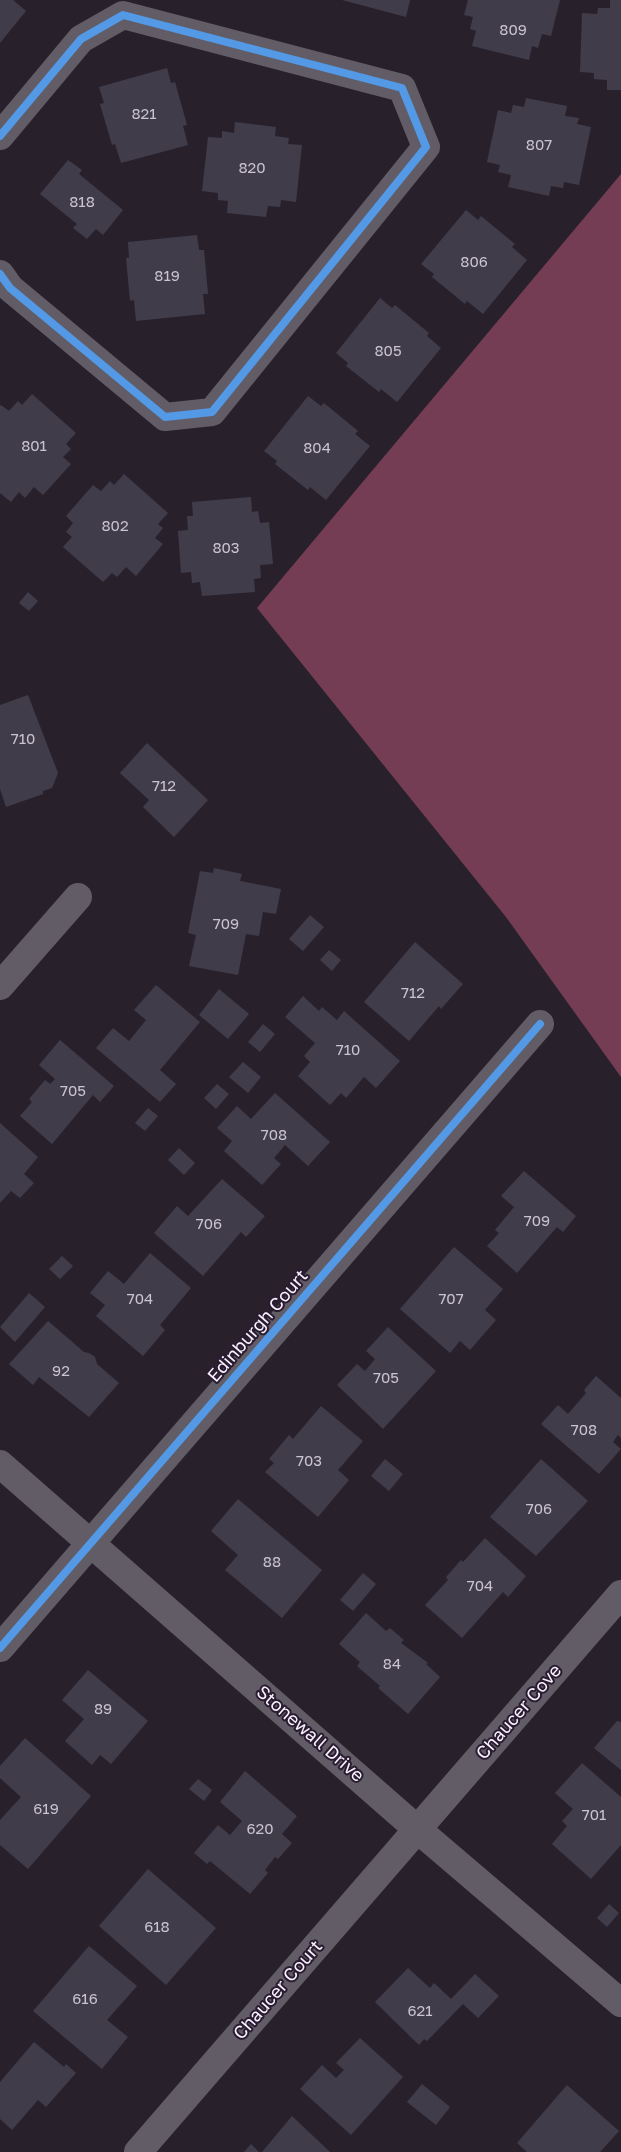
<!DOCTYPE html>
<style>
body{margin:0}
canvas{display:block;background:#28212c}
</style>
<canvas width="621" height="2152"></canvas>
<script>
const context = document.querySelector('canvas').getContext('2d');
context.lineJoin = 'round';
function fillPath(path, color) {
  context.fillStyle = color;
  context.fill(path, 'evenodd');
}
function shape(rows) {
  const path = new Path2D();
  for (const r of rows) {
    path.moveTo(r[0], r[1]);
    for (let i = 2; i < r.length; i += 2) path.lineTo(r[i], r[i + 1]);
  }
  return path;
}
function trace(path, color, width, dash) {
  context.strokeStyle = color;
  context.lineWidth = width;
  context.lineCap = dash ? 'butt' : 'round';
  context.setLineDash(dash || []);
  context.stroke(path);
}
function write(font, color, halo, rows, align = 'center') {
  context.font = font + ' "Golos Text",sans-serif';
  context.lineWidth = 4;
  context.setLineDash([]);
  context.textBaseline = 'middle';
  context.strokeStyle = halo;
  context.fillStyle = color;
  for (const [text, x, y, turn = 0] of rows) {
    context.save();
    context.translate(x, y);
    context.rotate((+turn || 0) * Math.PI / 180);
    context.textAlign = isNaN(turn) ? turn : align;
    if (halo) context.strokeText(text, 0, 0);
    context.fillText(text, 0, 0);
    context.restore();
  }
}
fillPath(shape([
 [621,174,621,1077,506,917,257,608]
]), '#753d53');
fillPath(shape([
 [0,0,13,0,26,11,0,43],
 [342,0,410,0,406,17],
 [468,0,560,0,551,36,542,34,538,48,532,46,529,60,472,46,476,31,470,29,473,17,464,15],
 [610,0,621,0,621,90,607,90,607,80,594,79,594,73,580,72,582,13,597,14,598,8,610,8],
 [167,68,171,83,175,82,187,125,183,126,188,145,121,163,115,144,112,145,100,104,104,103,99,87],
 [526,98,567,106,565,116,579,118,577,124,591,127,579,185,564,182,563,188,551,186,549,196,508,187,511,175,498,172,500,165,487,162,498,110,511,113,513,105,524,107],
 [235,122,276,127,275,136,289,138,288,144,302,145,296,202,281,200,280,207,268,206,266,217,227,213,228,201,218,200,218,193,202,191,208,137,222,138,222,131,234,133],
 [68,160,82,170,79,174,123,210,103,235,96,229,87,239,73,228,77,224,40,194],
 [466,210,478,220,481,216,515,244,512,247,527,260,483,314,467,301,465,304,432,277,434,274,421,264],
 [197,235,199,250,204,250,208,294,203,294,205,314,136,321,134,300,130,301,126,258,129,258,128,242],
 [380,298,392,308,395,305,429,333,427,336,441,348,397,402,381,389,379,392,346,366,348,363,336,353],
 [32,394,76,433,66,444,71,449,63,457,71,464,43,495,34,487,25,498,19,492,11,502,0,493,0,406,1,405,9,411,18,401,22,405],
 [308,396,321,406,324,403,358,431,355,434,370,446,326,500,310,487,308,490,275,464,277,461,264,451],
 [124,474,168,513,158,524,163,528,155,538,163,544,136,576,126,567,117,577,112,573,103,582,63,547,72,537,66,532,73,523,66,516,93,485,101,491,110,481,114,485],
 [251,497,252,512,258,511,260,523,269,522,273,564,260,565,261,578,254,579,255,592,202,596,200,582,192,583,191,572,181,573,178,531,188,530,187,516,193,516,192,502],
 [28,592,38,601,29,611,19,603],
 [28,695,58,773,52,788,43,791,43,794,6,807,0,789,0,705],
 [147,743,208,800,174,837,143,807,149,800,120,773],
 [214,868,242,874,240,881,281,889,276,914,263,912,259,936,246,934,238,975,189,966,196,935,188,933,200,871,213,873],
 [310,915,324,927,303,951,289,939],
 [415,942,463,984,441,1009,439,1006,409,1041,364,1002],
 [329,950,341,960,332,971,320,960],
 [156,985,200,1022,160,1070,176,1084,160,1102,96,1048,113,1028,129,1041,146,1020,134,1010],
 [219,989,249,1014,228,1039,199,1015],
 [303,996,319,1011,322,1007,337,1020,344,1011,400,1061,376,1088,364,1077,346,1098,341,1093,330,1105,298,1076,310,1062,304,1056,315,1043,285,1017],
 [263,1024,275,1034,260,1052,248,1042],
 [60,1040,114,1086,100,1102,93,1095,52,1144,20,1116,32,1102,29,1099,45,1080,50,1084,55,1079,39,1065],
 [243,1062,261,1077,248,1093,229,1077],
 [217,1084,229,1094,216,1109,204,1098],
 [275,1093,330,1142,308,1166,285,1145,274,1158,281,1164,262,1185,224,1151,232,1141,217,1128,237,1106,251,1119],
 [148,1108,158,1116,145,1131,135,1123],
 [0,1123,38,1157,24,1174,34,1183,20,1198,11,1191,0,1203],
 [179,1148,195,1163,184,1175,168,1160],
 [524,1171,576,1216,563,1232,557,1227,517,1273,487,1246,499,1233,495,1230,514,1207,501,1196],
 [222,1179,265,1216,246,1237,241,1232,203,1276,154,1233,177,1206,188,1216],
 [454,1247,503,1289,485,1310,496,1320,470,1350,460,1341,450,1353,400,1309],
 [150,1253,191,1288,160,1325,165,1330,143,1356,96,1316,105,1305,90,1293,108,1271,124,1284],
 [62,1256,73,1266,60,1279,49,1269],
 [29,1293,45,1307,15,1342,0,1327],
 [48,1321,84,1352,89,1353,95,1357,97,1364,119,1383,89,1417,39,1377,33,1385,9,1364],
 [388,1327,436,1371,383,1429,337,1385,357,1364,365,1371,375,1359,366,1351],
 [596,1376,621,1398,621,1438,618,1435,613,1442,621,1449,599,1474,541,1424,558,1405,568,1414,586,1393,584,1390],
 [321,1406,363,1441,338,1470,349,1480,318,1517,265,1472,274,1463,269,1459,289,1435,293,1439],
 [385,1459,403,1474,389,1491,371,1476],
 [541,1459,588,1501,536,1556,490,1517],
 [238,1499,322,1570,282,1618,225,1570,238,1555,211,1531],
 [485,1538,526,1576,508,1597,503,1592,462,1638,425,1605,448,1580,446,1577,461,1560,463,1562],
 [363,1573,376,1584,353,1611,340,1600],
 [366,1613,386,1631,390,1628,404,1640,401,1643,428,1663,426,1664,440,1677,408,1714,378,1688,380,1686,357,1666,360,1662,339,1644],
 [88,1670,148,1721,111,1764,100,1755,92,1765,65,1741,84,1719,62,1700],
 [617,1721,621,1722,621,1770,594,1748],
 [25,1738,91,1796,28,1869,0,1845,0,1820,21,1797,0,1778,0,1766],
 [582,1763,621,1797,621,1845,591,1879,552,1844,567,1826,562,1821,573,1809,555,1793],
 [245,1771,297,1816,282,1834,292,1843,278,1859,275,1857,265,1870,268,1873,250,1894,210,1861,207,1864,194,1853,218,1825,230,1835,242,1821,220,1802],
 [198,1779,212,1790,204,1801,189,1789],
 [148,1869,216,1928,166,1985,99,1926],
 [609,1904,619,1913,607,1927,597,1918],
 [89,1946,137,1986,107,2020,128,2037,102,2069,33,2011],
 [408,1968,430,1988,434,1983,451,1999,475,1974,499,1996,478,2018,463,2004,427,2041,424,2039,419,2045,375,2002],
 [360,2038,403,2077,351,2135,300,2089,322,2065,336,2078,344,2070,336,2063],
 [34,2042,64,2067,66,2064,76,2073,46,2107,38,2100,12,2130,0,2119,0,2082],
 [422,2084,450,2107,436,2125,407,2102],
 [567,2085,619,2131,600,2152,527,2152,517,2143],
 [292,2116,330,2152,262,2152],
 [251,2144,259,2152,244,2152]
]), '#413c4a');
trace(shape([
 [0,136,81,39,123,15,402,88,426,147,212,412,165,417,10,288,0,274],
 [0,986,78,897],
 [0,1464,417,1829,621,2003],
 [0,1648,540,1024],
 [138,2152,621,1594]
]), '#615c65', 28);
trace(shape([
 [0,136,81,39,123,15,402,88,426,147,212,412,165,417,10,288,0,274],
 [0,1648,540,1024]
]), '#5399e6', 8);
write('15px', '#cac3d1', null, [
 ["809",513,30],
 ["821",144,114],
 ["807",539,145],
 ["820",252,168],
 ["818",82,202],
 ["806",474,262],
 ["819",167,276],
 ["805",388,351],
 ["801",34,446],
 ["804",317,448],
 ["802",115,526],
 ["803",226,548],
 ["710",23,739],
 ["712",164,786],
 ["709",226,924],
 ["712",413,993],
 ["710",348,1050],
 ["705",73,1091],
 ["708",274,1135],
 ["709",537,1221],
 ["706",209,1224],
 ["704",140,1299],
 ["707",451,1299],
 ["92",61,1371],
 ["705",386,1378],
 ["708",584,1430],
 ["703",309,1461],
 ["706",539,1509],
 ["88",272,1562],
 ["704",480,1586],
 ["84",392,1664],
 ["89",103,1709],
 ["619",46,1809],
 ["701",594,1815],
 ["620",260,1829],
 ["618",157,1927],
 ["616",85,1999],
 ["621",420,2011]
]);
write('18px', '#f8f0fe', '#291c31', [
 ["Edinburgh Court",258,1326,-49],
 ["Chaucer Cove",519,1712,-49],
 ["Stonewall Drive",310,1734,41],
 ["Chaucer Court",278,1990,-49]
]);
</script>
